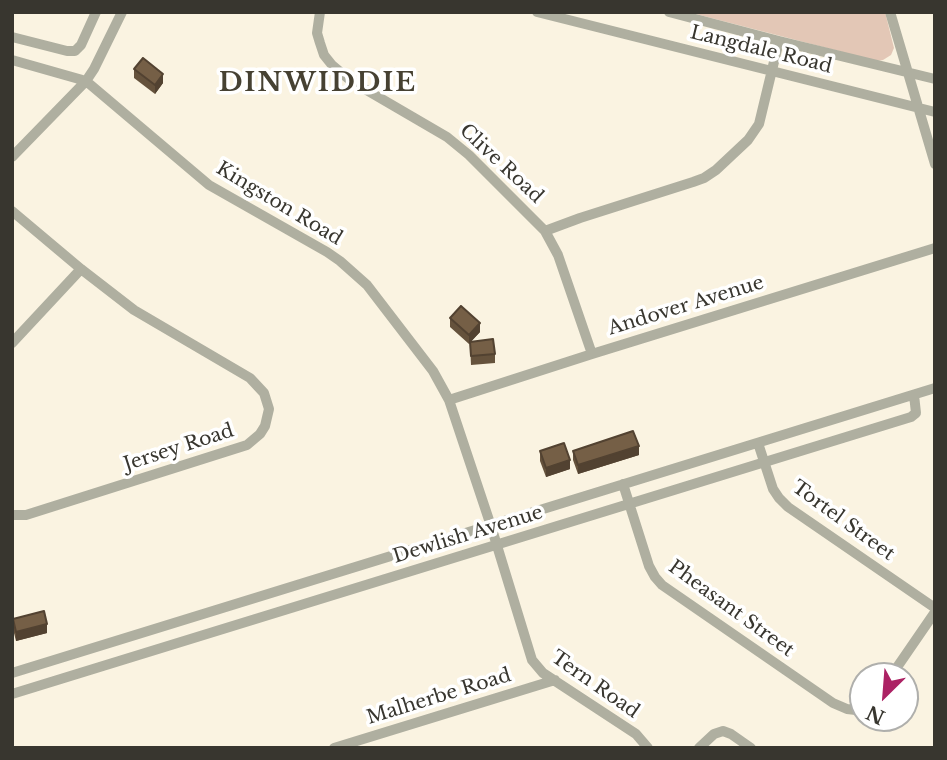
<!DOCTYPE html>
<style>
body{margin:0}
#map{position:relative;width:947px;height:760px;overflow:hidden;background:#faf3e1;font-family:"Libre Baskerville",serif}
canvas{display:block}
.frame{position:absolute;inset:0;border:14px solid #38362f;pointer-events:none}
.north{position:absolute;left:849px;top:662px;width:70px;height:70px;box-sizing:border-box;background:#fff;border:2px solid #afafac;border-radius:50%;rotate:205deg;font-size:19px;font-weight:700;line-height:28px;text-align:center;color:#38362f}
.north::after{content:'';display:block;margin:auto;width:24px;height:32px;background:#ac2264;clip-path:polygon(50% 0,100% 100%,50% 72%,0 100%)}
</style>
<div id="map">
<canvas width="947" height="760"></canvas>
<div class="frame"></div>
<div class="north">N</div>
</div>
<script>
const context = document.querySelector('canvas').getContext('2d');
context.lineJoin = 'round';
function fillPath(path, color) {
  context.fillStyle = color;
  context.fill(path, 'evenodd');
}
function shape(rows) {
  const path = new Path2D();
  for (const r of rows) {
    path.moveTo(r[0], r[1]);
    for (let i = 2; i < r.length; i += 2) path.lineTo(r[i], r[i + 1]);
  }
  return path;
}
function trace(path, color, width, dash) {
  context.strokeStyle = color;
  context.lineWidth = width;
  context.lineCap = dash ? 'butt' : 'round';
  context.setLineDash(dash || []);
  context.stroke(path);
}
function write(font, color, halo, rows, align = 'center') {
  context.font = font + ' "Libre Baskerville",serif';
  context.lineWidth = 7;
  context.setLineDash([]);
  context.textBaseline = 'middle';
  context.strokeStyle = halo;
  context.fillStyle = color;
  for (const [text, x, y, turn = 0] of rows) {
    context.save();
    context.translate(x, y);
    context.rotate((+turn || 0) * Math.PI / 180);
    context.textAlign = isNaN(turn) ? turn : align;
    if (halo) context.strokeText(text, 0, 0);
    context.fillText(text, 0, 0);
    context.restore();
  }
}
fillPath(shape([
 [688,12,885,12,894,48,891,55,883,60,877,61]
]), '#e3c7b6');
trace(shape([
 [320,12,317,33,320,43,324,55,332,65,351,81,447,137,469,155,545,231,558,255,592,354],
 [537,12,935,112],
 [669,12,779,41,935,79],
 [890,12,935,164],
 [12,37,67,51,75,51,81,45,96,12],
 [12,60,86,81,209,185,327,252,340,261,367,285,433,371,449,400,491,526,532,660,543,673,636,734,648,748],
 [12,157,86,81,94,69,122,12],
 [12,211,81,269,134,310,250,378,264,393,269,409,265,426,260,434,247,445,26,515,12,515],
 [545,231,580,218,693,182,704,178,716,170,748,140,759,124,779,41],
 [12,343,81,269],
 [449,400,592,354,935,248],
 [758,443,773,489,779,498,788,507,935,608],
 [623,484,649,566,655,577,662,585,833,703,847,709,856,710,863,707],
 [12,673,935,388],
 [891,676,935,612],
 [12,694,911,417,916,413,914,395],
 [334,748,555,680],
 [699,748,714,734,723,731,731,734,751,748]
]), '#afafa0', 10);
fillPath(shape([
 [134,69,163,83,155,94,134,78],
 [450,318,480,332,471,341,495,354,495,363,471,365,470,343,469,344,450,327],
 [540,451,570,469,546,477,540,461],
 [573,451,639,455,578,474,573,460],
 [13,619,47,633,16,641,13,629]
]), '#65523c');
fillPath(shape([
 [163,74,163,83,155,94,155,85],
 [480,323,480,332,469,344,469,335],
 [639,446,639,455,578,474,578,465],
 [570,460,570,469,546,477,546,468],
 [47,624,47,633,16,641,16,632]
]), '#524231');
const building = shape([
 [143,58,163,74,155,85,134,69,143,58],
 [461,306,480,323,469,335,450,318,461,306],
 [493,339,495,354,471,356,470,342,493,339],
 [633,431,639,446,578,465,573,451,633,431],
 [564,443,570,460,546,468,540,451,564,443],
 [44,611,47,624,16,632,13,619,44,611]
]);
fillPath(building, '#755f46');
trace(building, '#524231', 2);
write('19px', '#38362f', '#fff', [
 ["Langdale Road",761,50,14],
 ["Clive Road",501,164,43],
 ["Kingston Road",279,204,31],
 ["Andover Avenue",686,306,-17],
 ["Jersey Road",179,448,-18],
 ["Tortel Street",843,521,36],
 ["Dewlish Avenue",468,535,-17],
 ["Pheasant Street",731,609,36],
 ["Tern Road",595,685,35],
 ["Malherbe Road",439,697,-17]
]);
context.letterSpacing = '2px';
write('bold 26px', '#464132', '#fff', [
 ["DINWIDDIE",318,84]
]);
context.letterSpacing = '0px';
</script>
